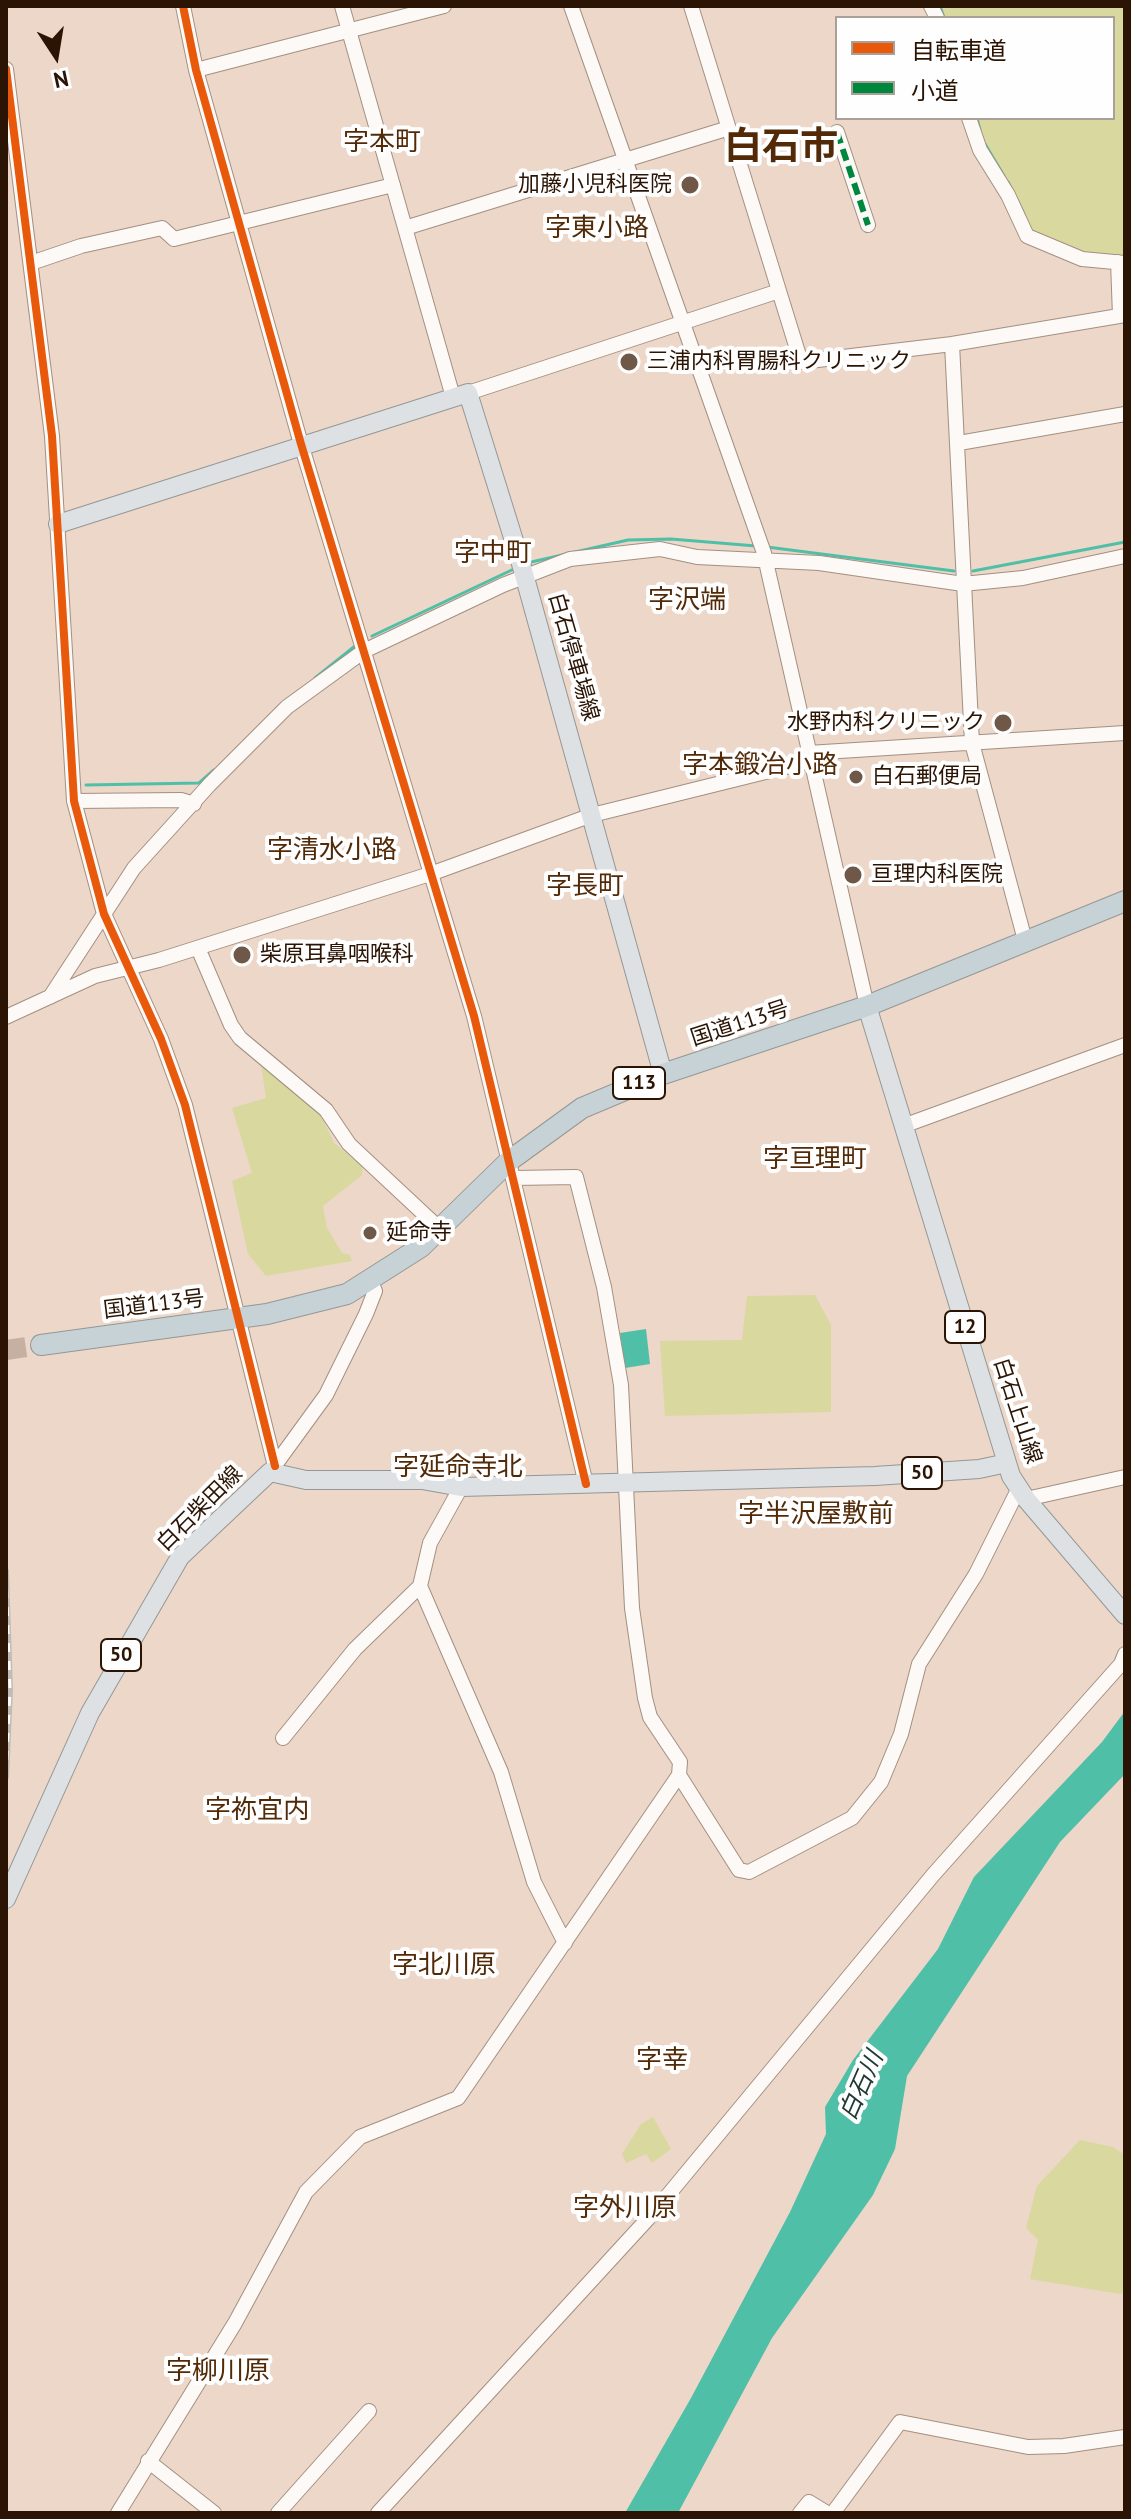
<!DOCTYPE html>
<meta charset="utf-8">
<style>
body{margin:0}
#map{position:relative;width:1131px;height:2519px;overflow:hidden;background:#ecd7c9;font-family:"PT Sans","Noto Sans JP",sans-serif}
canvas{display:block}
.frame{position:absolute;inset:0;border:8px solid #2b1403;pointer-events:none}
.legend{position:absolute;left:835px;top:16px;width:280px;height:104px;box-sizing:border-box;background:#fefefe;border:2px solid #aaa09a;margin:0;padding:10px 14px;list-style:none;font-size:24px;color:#2b1403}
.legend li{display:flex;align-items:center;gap:16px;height:40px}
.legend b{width:40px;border:2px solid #aaa09a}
.north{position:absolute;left:16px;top:16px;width:80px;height:80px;-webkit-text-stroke:6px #fefefe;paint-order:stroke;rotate:168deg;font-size:22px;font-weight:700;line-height:32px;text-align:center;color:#2b1403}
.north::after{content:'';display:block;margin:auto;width:28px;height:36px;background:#2b1403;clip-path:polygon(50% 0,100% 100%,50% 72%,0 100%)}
</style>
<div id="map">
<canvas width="1131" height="2519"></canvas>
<div class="frame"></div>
<ul class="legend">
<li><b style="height:10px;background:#e8590c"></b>自転車道</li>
<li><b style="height:10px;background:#00873e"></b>小道</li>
</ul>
<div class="north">N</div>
</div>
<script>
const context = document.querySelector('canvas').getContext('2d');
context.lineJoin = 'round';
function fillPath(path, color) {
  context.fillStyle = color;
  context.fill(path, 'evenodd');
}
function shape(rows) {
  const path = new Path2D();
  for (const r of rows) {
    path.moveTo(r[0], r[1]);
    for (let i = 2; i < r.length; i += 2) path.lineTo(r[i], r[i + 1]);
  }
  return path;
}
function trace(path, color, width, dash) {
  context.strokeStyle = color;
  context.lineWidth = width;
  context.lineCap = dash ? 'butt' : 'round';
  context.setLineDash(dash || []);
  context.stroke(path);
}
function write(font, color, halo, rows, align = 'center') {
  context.font = font + ' "PT Sans","Noto Sans JP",sans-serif';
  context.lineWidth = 8;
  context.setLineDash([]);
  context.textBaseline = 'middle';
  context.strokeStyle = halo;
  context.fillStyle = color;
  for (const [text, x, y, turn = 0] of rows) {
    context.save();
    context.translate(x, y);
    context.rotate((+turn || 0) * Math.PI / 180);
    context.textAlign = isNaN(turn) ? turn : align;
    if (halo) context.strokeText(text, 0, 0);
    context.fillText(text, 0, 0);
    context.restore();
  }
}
fillPath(shape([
 [931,6,1125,6,1125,263,1032,240,969,118,1113,118,1113,18,937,18],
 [261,1064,320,1113,334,1143,363,1166,362,1175,323,1206,327,1228,342,1253,350,1255,352,1261,266,1276,248,1254,232,1181,252,1173,232,1108,266,1098],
 [815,1295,831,1325,831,1412,665,1416,660,1341,742,1340,747,1296],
 [653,2117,671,2149,652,2163,646,2154,626,2163,622,2154,641,2124],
 [1080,2140,1113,2147,1125,2155,1125,2291,1120,2294,1030,2279,1038,2240,1026,2228,1037,2186]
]), '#d9d89e');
fillPath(shape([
 [646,1329,650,1364,625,1368,620,1333],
 [1125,1711,1125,1774,1060,1842,907,2076,895,2149,873,2195,772,2338,678,2513,625,2513,691,2398,790,2212,826,2134,825,2107,853,2060,938,1949,974,1877,1102,1742]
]), '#50bfa7');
trace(shape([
 [940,6,944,18],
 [977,118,980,130],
 [985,144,1004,176],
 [1008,182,1024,214],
 [767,547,954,571],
 [527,563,628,540,671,539,756,546],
 [973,571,1125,542],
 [372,636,516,568],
 [315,678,355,646],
 [86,785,199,783,214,770]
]), '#50bfa7', 3);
trace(shape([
 [6,1350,41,1345]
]), '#c5b0a1', 20, [20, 10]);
const minor = shape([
 [183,6,196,70,301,444,474,1016,586,1484],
 [342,6,453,397],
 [571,6,764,553,867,1006],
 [691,6,801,362,952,344,1125,315],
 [931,6,937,18],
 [6,69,52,436,74,801,104,914,161,1039,185,1105,275,1466],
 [196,70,444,6],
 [969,118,980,150,1008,195,1027,236,1082,259,1125,263],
 [837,132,868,225],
 [405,228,729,128],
 [1118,262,1120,316],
 [31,263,81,246,162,228,174,239,393,185],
 [952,344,972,743,1026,944],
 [468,393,779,291],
 [959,443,1125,414],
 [808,753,1125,733],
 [74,801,181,800,194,804],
 [198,948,231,1025,240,1038,326,1110,349,1144,440,1229],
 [50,997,134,868,210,784,287,707,364,651,503,585,570,559,660,549,697,557,819,563,963,584,1023,578,1125,556],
 [6,1017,95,976,159,960,433,873,592,815,810,761],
 [903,1126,1125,1045],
 [513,1178,576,1177,604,1287,621,1385,632,1608,645,1698,650,1717,680,1762,679,1775,739,1870,749,1872,852,1818,881,1782,901,1734,919,1664,976,1574,1018,1490],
 [270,1472,326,1395,366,1314,375,1291,371,1282],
 [1026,1499,1125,1477],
 [420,1586,501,1772,534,1882,565,1943],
 [283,1738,355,1649,420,1586,430,1543,461,1487],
 [148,2461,214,2513],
 [118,2513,235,2323,306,2192,360,2137,458,2098,679,1775],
 [278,2513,369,2411],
 [378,2513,654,2212,933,1875,1121,1664,1125,1654],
 [800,2513,809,2502,827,2513],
 [833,2513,900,2422,1028,2447,1064,2446,1125,2437]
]);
const major = shape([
 [58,524,468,393,520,560,663,1074],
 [867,1006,1011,1476,1026,1499,1125,1615],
 [6,1899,90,1713,180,1557,270,1472,306,1480,422,1480,461,1487,875,1476,979,1469,1007,1463]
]);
const highway = shape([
 [41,1345,267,1314,347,1294,421,1247,509,1161,582,1108,663,1074,867,1006,1125,901]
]);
trace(minor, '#a39080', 16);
trace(major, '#949796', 20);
trace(highway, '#949796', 22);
trace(minor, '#fcf9f7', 14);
trace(major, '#dde1e3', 18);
trace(highway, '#c7d2d6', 20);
const rail = shape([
 [6,1571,10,1690,6,1777]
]);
trace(rail, '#c2bcb7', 6);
trace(rail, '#fefefe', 3, [9]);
trace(shape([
 [837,132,868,225]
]), '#00873e', 6, [12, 6]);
trace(shape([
 [183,6,196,70,301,444,474,1016,586,1484],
 [6,69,52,436,74,801,104,914,161,1039,185,1105,275,1466]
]), '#e8590c', 8);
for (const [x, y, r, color] of [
 [690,185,10,"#6f5848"],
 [629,362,10,"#6f5848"],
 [1003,723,10,"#6f5848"],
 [856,777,8,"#6f5848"],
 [853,875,10,"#6f5848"],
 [242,955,10,"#6f5848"],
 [370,1233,8,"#6f5848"]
]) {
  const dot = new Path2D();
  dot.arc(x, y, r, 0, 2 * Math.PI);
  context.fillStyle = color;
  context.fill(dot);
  trace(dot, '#fefefe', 3);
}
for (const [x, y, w] of [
 [639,1083,52],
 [965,1327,40],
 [922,1473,40],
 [121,1655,40]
]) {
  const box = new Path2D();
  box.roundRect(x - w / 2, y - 16, w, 32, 6);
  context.fillStyle = '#fefefe';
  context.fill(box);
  trace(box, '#2b1403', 2);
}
write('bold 20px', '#2b1403', null, [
 ["113",639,1083],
 ["12",965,1327],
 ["50",922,1473],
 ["50",121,1655]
]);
write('22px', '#2b1403', '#fefefe', [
 ["加藤小児科医院",672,185,"right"],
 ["三浦内科胃腸科クリニック",647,362],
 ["水野内科クリニック",985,723,"right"],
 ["白石郵便局",872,777],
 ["亘理内科医院",871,875],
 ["柴原耳鼻咽喉科",260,955],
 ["延命寺",386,1233]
], 'left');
write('22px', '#2b1403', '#fefefe', [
 ["白石停車場線",573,657,74],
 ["国道113号",740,1024,-18],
 ["国道113号",154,1305,-7],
 ["白石上山線",1017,1411,72],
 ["白石柴田線",200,1509,-45]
]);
write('italic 24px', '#223a34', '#fefefe', [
 ["白石川",862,2086,-66]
]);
write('26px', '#532a07', '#fefefe', [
 ["字本町",382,143],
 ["字東小路",597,229],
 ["字中町",493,554],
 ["字沢端",687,601],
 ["字本鍛冶小路",760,766],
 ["字清水小路",332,851],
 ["字長町",585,887],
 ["字亘理町",815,1160],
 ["字延命寺北",458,1468],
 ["字半沢屋敷前",816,1515],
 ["字祢宜内",257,1811],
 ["字北川原",444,1966],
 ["字幸",662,2061],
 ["字外川原",625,2209],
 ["字柳川原",218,2372]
]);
write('bold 38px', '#532a07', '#fefefe', [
 ["白石市",781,148]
]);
</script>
